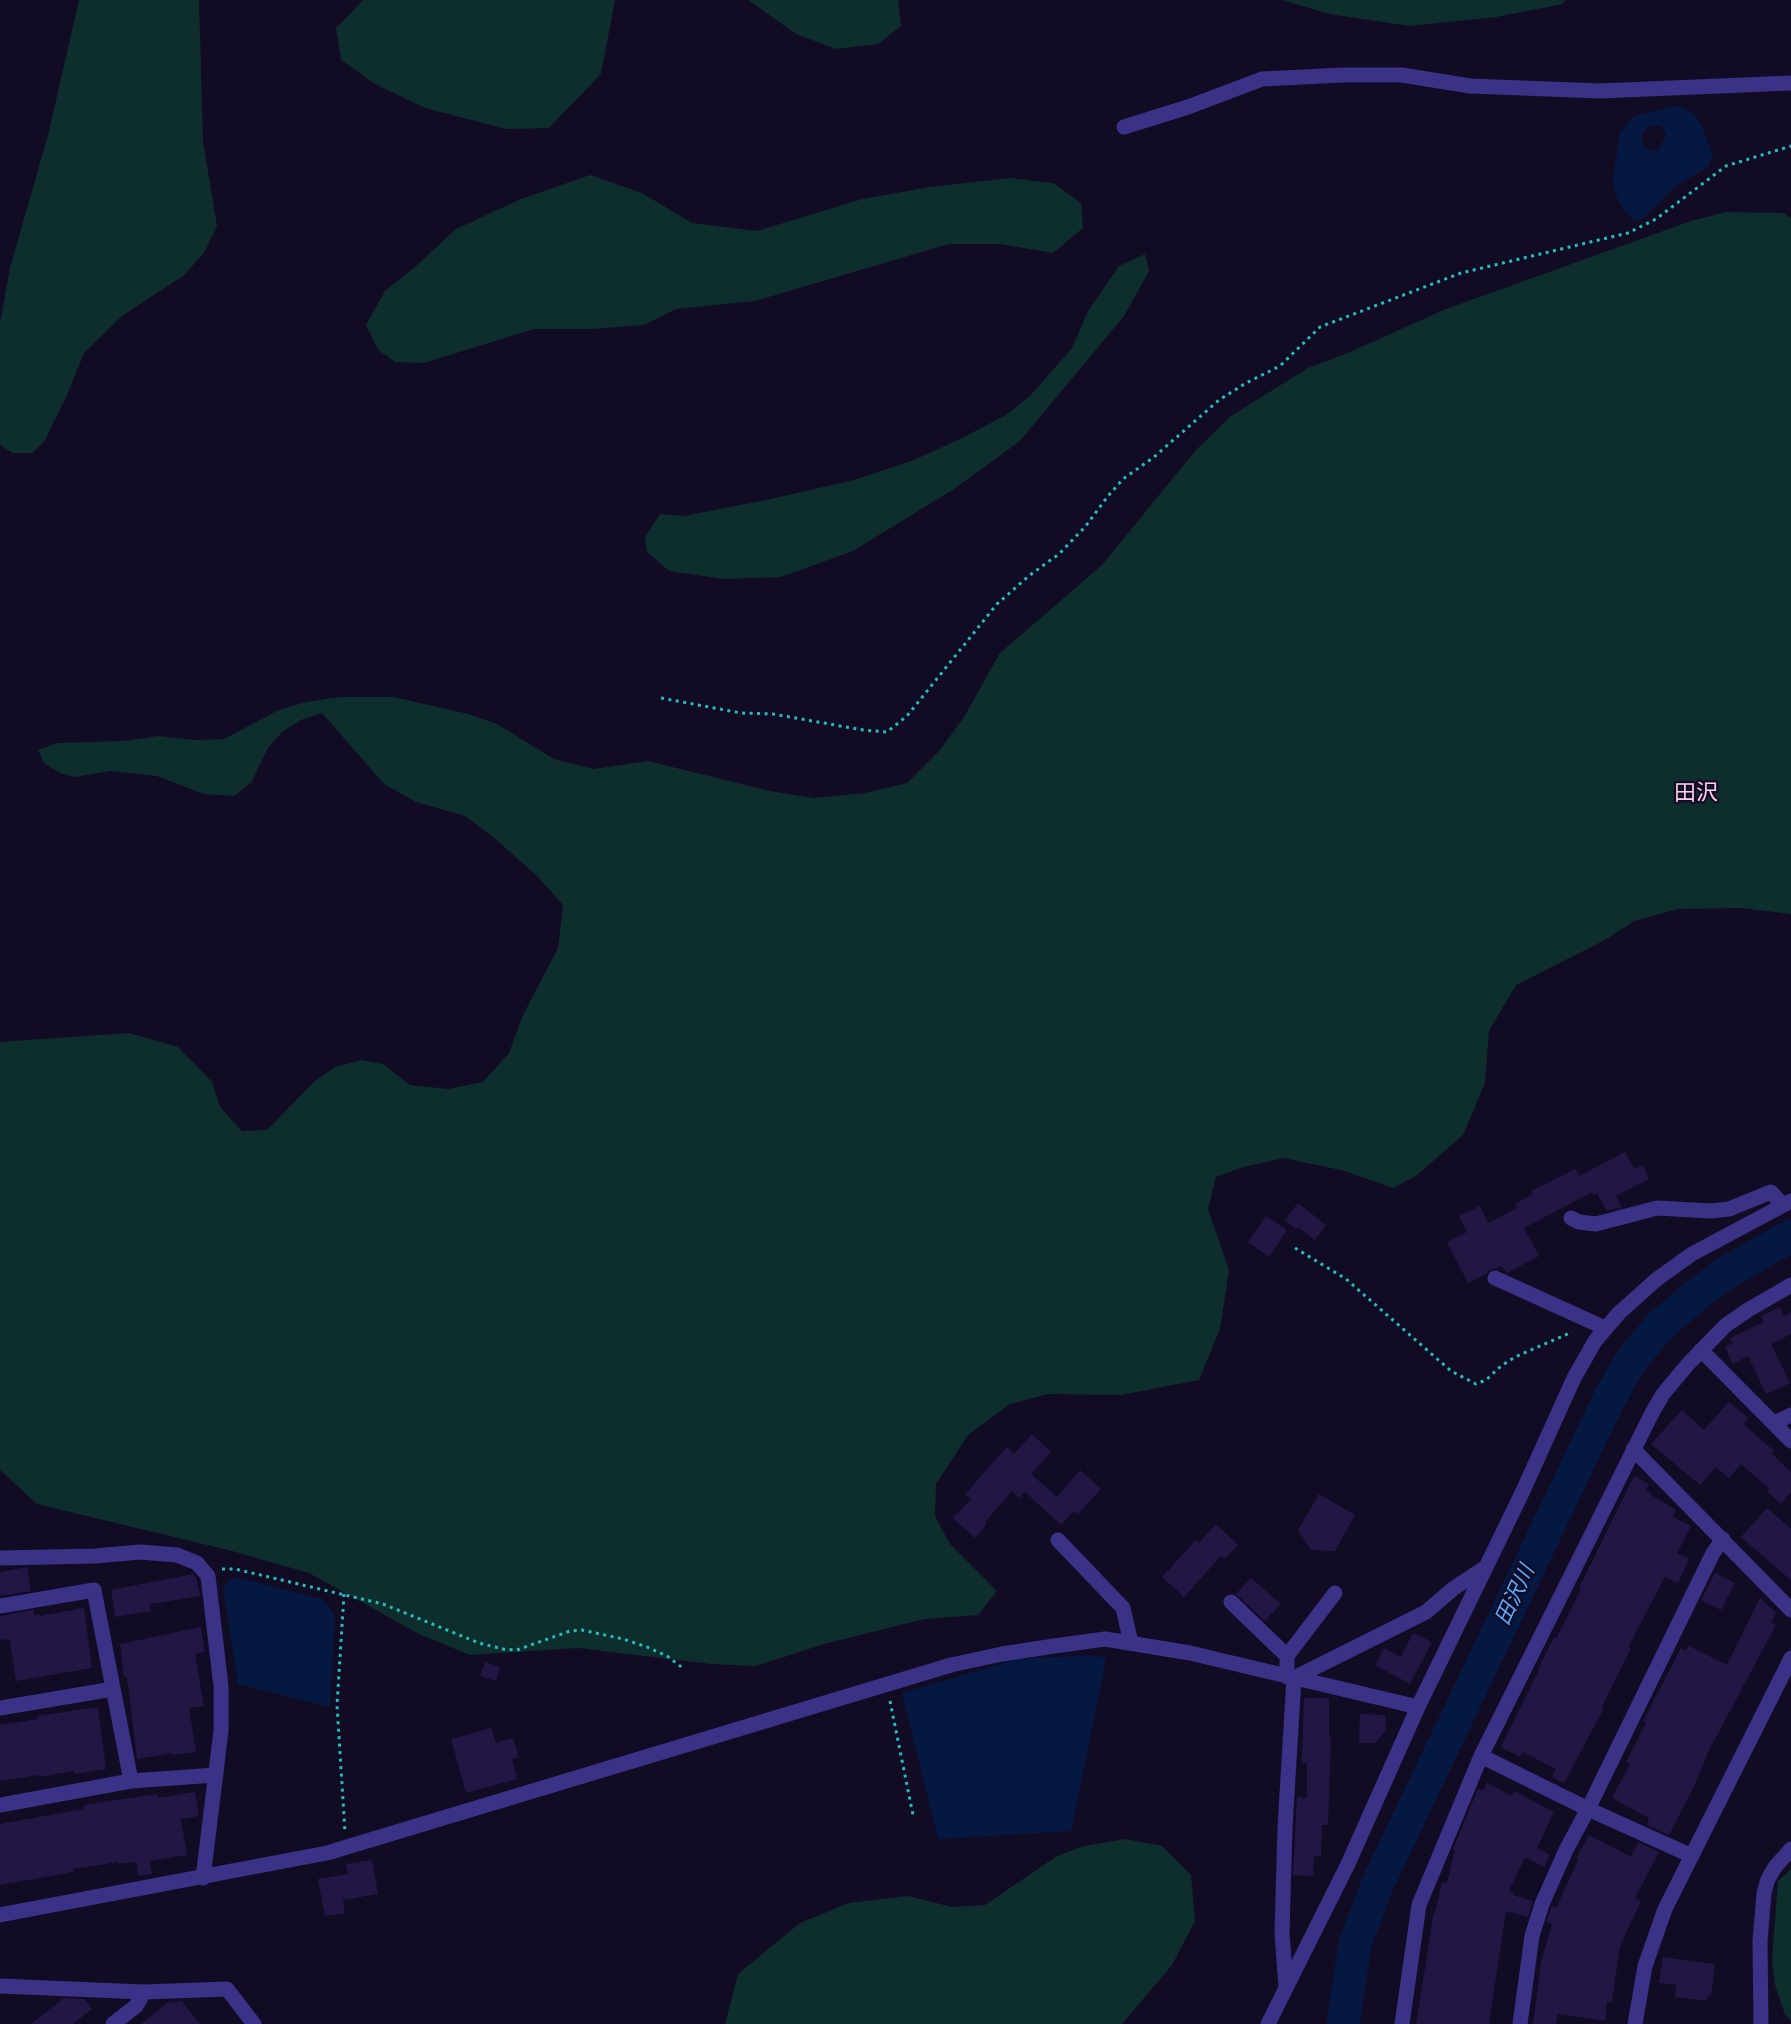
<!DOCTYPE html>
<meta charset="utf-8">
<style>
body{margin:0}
canvas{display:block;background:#110b23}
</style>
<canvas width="1791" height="2024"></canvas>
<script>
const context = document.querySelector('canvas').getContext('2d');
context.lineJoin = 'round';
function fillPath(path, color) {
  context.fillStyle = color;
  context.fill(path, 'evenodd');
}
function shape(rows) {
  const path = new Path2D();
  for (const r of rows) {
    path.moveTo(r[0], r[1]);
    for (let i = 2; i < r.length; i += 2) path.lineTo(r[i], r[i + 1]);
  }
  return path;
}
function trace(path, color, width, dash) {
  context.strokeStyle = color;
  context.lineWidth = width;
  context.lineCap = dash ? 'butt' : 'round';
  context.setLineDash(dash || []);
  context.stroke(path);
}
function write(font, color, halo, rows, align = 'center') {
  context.font = font + ' "Public Sans","Noto Sans JP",sans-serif';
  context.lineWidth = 4.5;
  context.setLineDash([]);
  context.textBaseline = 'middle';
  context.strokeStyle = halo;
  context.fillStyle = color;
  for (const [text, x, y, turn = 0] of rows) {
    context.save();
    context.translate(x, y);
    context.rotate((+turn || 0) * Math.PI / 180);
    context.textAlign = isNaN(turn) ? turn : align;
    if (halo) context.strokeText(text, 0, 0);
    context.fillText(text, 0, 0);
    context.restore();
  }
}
fillPath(shape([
 [79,0,199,0,203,141,217,226,204,253,183,276,122,316,84,353,67,395,44,442,32,453,13,453,0,445,0,323,10,268,48,135],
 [363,0,615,0,601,74,549,128,506,129,425,108,375,84,341,60,336,28],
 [748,0,898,0,901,26,878,44,836,49,796,34],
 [1282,0,1565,0,1563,4,1496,17,1410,26,1329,14],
 [590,175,642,193,692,223,757,231,862,199,930,187,1010,178,1053,183,1081,203,1083,228,1053,253,999,244,949,244,755,301,676,309,644,325,591,329,534,329,424,363,396,362,378,350,366,325,385,291,416,266,456,229,521,199],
 [1726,212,1784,213,1791,218,1791,914,1741,908,1678,909,1634,921,1605,940,1516,985,1489,1031,1485,1083,1463,1135,1416,1176,1393,1188,1345,1171,1284,1158,1243,1167,1216,1177,1208,1209,1229,1270,1220,1329,1199,1380,1121,1395,1048,1394,1010,1404,968,1435,936,1484,935,1516,950,1544,997,1591,978,1615,924,1619,824,1644,756,1666,711,1664,578,1648,470,1655,419,1634,309,1573,232,1551,37,1504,0,1470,0,1042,129,1033,178,1047,212,1082,220,1107,242,1131,267,1130,315,1081,335,1067,362,1060,383,1064,410,1085,448,1089,483,1082,509,1053,523,1015,558,948,563,905,536,875,492,836,465,816,416,802,384,784,322,713,301,720,282,732,268,748,251,783,234,796,204,794,157,776,111,771,75,777,60,773,44,763,38,750,57,743,124,741,158,736,195,740,224,739,279,710,306,702,341,697,394,697,468,714,497,724,554,759,593,769,648,761,770,791,814,798,865,793,907,783,940,750,964,717,1000,653,1102,565,1195,451,1231,416,1308,368,1350,352,1446,309,1691,221],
 [1145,254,1149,271,1124,316,1020,441,954,489,853,551,781,577,724,579,669,571,647,552,645,537,660,514,684,516,766,500,854,480,914,460,962,438,1006,415,1030,396,1072,348,1088,311,1119,266],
 [1125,1839,1162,1846,1191,1875,1195,1921,1172,1965,1122,2024,725,2024,738,1974,800,1923,849,1903,908,1896,952,1907,985,1905,1057,1856,1084,1846],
 [1791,1869,1791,2021,1785,2014,1775,1985,1772,1960,1778,1881]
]), '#0e2d2d');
fillPath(shape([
 [1676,106,1692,112,1701,124,1713,156,1708,167,1673,188,1641,220,1634,220,1623,209,1615,194,1613,179,1620,133,1634,116],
 [1656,125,1662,126,1666,135,1658,151,1651,151,1643,145,1642,135,1647,127],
 [236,1577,322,1599,335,1615,330,1707,238,1684,223,1587],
 [1092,1655,1102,1657,1106,1661,1071,1831,938,1839,902,1693,1018,1659]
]), '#051842');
trace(shape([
 [1343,2024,1355,1944,1378,1883,1611,1395,1633,1358,1660,1326,1695,1296,1729,1271,1791,1236]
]), '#051842', 33);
fillPath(shape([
 [1625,1152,1634,1169,1643,1165,1649,1179,1616,1196,1622,1207,1607,1211,1597,1193,1593,1195,1592,1192,1524,1228,1539,1256,1507,1273,1502,1266,1490,1270,1486,1274,1468,1283,1447,1242,1467,1232,1459,1216,1480,1206,1488,1223,1517,1208,1515,1204,1533,1194,1531,1191,1575,1169,1579,1176],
 [1298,1203,1326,1225,1315,1240,1298,1227,1296,1229,1285,1220],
 [1266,1216,1287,1230,1269,1257,1248,1242],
 [1780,1307,1784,1316,1791,1312,1791,1334,1771,1344,1790,1383,1766,1394,1748,1356,1733,1364,1725,1347,1733,1343,1730,1338,1764,1322,1761,1316],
 [1729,1402,1748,1418,1743,1424,1774,1451,1772,1454,1791,1472,1791,1492,1781,1504,1767,1491,1769,1488,1741,1464,1729,1478,1716,1467,1700,1485,1651,1444,1682,1410,1704,1430],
 [1032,1434,1051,1452,1031,1474,1057,1497,1080,1470,1101,1489,1078,1514,1074,1511,1061,1525,1025,1492,1019,1498,1012,1491,985,1522,987,1524,975,1538,953,1518,971,1499,965,1494,1007,1447,1014,1454],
 [1634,1476,1649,1484,1646,1491,1651,1493,1651,1495,1676,1510,1673,1517,1691,1526,1677,1553,1689,1559,1678,1583,1665,1577,1628,1647,1631,1648,1602,1707,1604,1708,1564,1783,1552,1777,1556,1769,1523,1752,1520,1757,1501,1747,1541,1665,1540,1665,1554,1637,1556,1639,1581,1589,1579,1588],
 [1319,1494,1355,1515,1335,1551,1311,1550,1298,1530],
 [1767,1508,1791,1529,1791,1580,1741,1537],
 [1216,1524,1238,1545,1225,1559,1221,1556,1184,1597,1162,1577,1196,1540,1199,1543],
 [27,1567,31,1591,0,1596,0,1572],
 [1715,1573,1735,1583,1721,1610,1701,1600],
 [193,1574,196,1577,200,1596,150,1604,151,1611,115,1617,111,1590],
 [1251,1578,1281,1604,1265,1621,1236,1594],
 [1760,1598,1776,1613,1771,1622,1776,1625,1706,1756,1707,1756,1694,1786,1669,1835,1647,1825,1649,1818,1612,1798,1630,1764,1626,1762,1646,1723,1643,1721,1681,1648,1686,1651,1689,1646,1727,1665],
 [84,1608,92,1668,16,1681,10,1642,9,1639,0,1640,0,1616,34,1610,34,1615,40,1614,40,1616],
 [201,1627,205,1652,195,1654,204,1706,189,1708,196,1752,173,1755,173,1753,137,1759,127,1677,124,1677,120,1644],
 [1413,1633,1432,1642,1410,1684,1375,1665,1384,1648,1401,1657],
 [485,1662,500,1667,496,1681,480,1676],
 [1304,1698,1329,1698,1329,1737,1331,1737,1328,1825,1322,1825,1321,1856,1314,1856,1313,1876,1293,1875,1297,1797,1307,1798,1307,1763,1302,1763],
 [98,1707,106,1769,74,1774,74,1771,38,1777,38,1775,0,1781,0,1725,38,1719,37,1716],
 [1360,1714,1385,1715,1386,1730,1375,1743,1359,1743],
 [491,1728,496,1743,513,1738,519,1757,512,1759,517,1779,466,1793,451,1739],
 [1487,1783,1512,1796,1514,1791,1554,1812,1537,1848,1550,1855,1544,1867,1525,1857,1509,1891,1514,1893,1513,1895,1533,1901,1528,1917,1506,1911,1489,2024,1416,2024,1434,1912,1435,1913,1442,1882,1447,1883,1455,1850,1453,1849,1477,1791,1478,1789,1483,1791],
 [195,1792,199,1816,181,1819,187,1855,150,1861,152,1874,138,1876,136,1862,118,1864,118,1862,73,1869,73,1872,0,1885,0,1824,84,1809,84,1805,157,1794,158,1798],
 [1589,1835,1631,1857,1638,1842,1659,1852,1635,1898,1641,1901,1620,1946,1612,2002,1607,2002,1605,2021,1558,2014,1556,2024,1533,2024,1541,1962,1552,1924,1546,1922,1552,1906,1556,1908,1578,1860,1576,1858],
 [372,1860,378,1894,343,1900,345,1913,325,1916,318,1879,348,1874,346,1864],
 [1663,1957,1715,1964,1711,1996,1708,1995,1707,2001,1675,1997,1676,1985,1659,1983],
 [64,1998,85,1999,92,2009,73,2024,31,2024],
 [182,2001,200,2024,141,2024,167,2003]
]), '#221645');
trace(shape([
 [661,698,741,713,773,714,863,730,887,732,907,716,997,604,1030,575,1059,554,1085,527,1108,496,1123,479,1154,457,1219,400,1246,383,1280,366,1320,327,1461,273,1628,233,1656,219,1726,166,1791,146],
 [1295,1248,1346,1279,1451,1371,1476,1384,1486,1380,1501,1366,1515,1357,1572,1332],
 [222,1569,235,1569,383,1604,479,1643,503,1649,517,1650,570,1631,582,1630,623,1639,647,1647,667,1656,684,1669],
 [344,1594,337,1705,345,1832],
 [890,1701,913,1815]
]), '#22bebc', 3, [3, 4.5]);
trace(shape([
 [1124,127,1188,107,1262,79,1343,75,1402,75,1470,86,1600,91,1791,83],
 [1571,1218,1579,1222,1596,1224,1657,1208,1711,1211,1729,1209,1771,1192,1783,1205],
 [1495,1278,1605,1328],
 [1701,1350,1791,1441],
 [1774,1423,1791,1415],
 [1633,1449,1791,1610],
 [1058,1540,1123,1608,1131,1643],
 [0,1558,95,1556,140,1552,177,1555,197,1563,208,1576,221,1686,221,1731,203,1878],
 [1231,1602,1287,1656,1287,1677],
 [0,1606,94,1590,131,1781],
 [1287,1656,1335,1593],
 [0,1708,113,1689],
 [1481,1756,1588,1809,1692,1856],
 [0,1805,131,1781,216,1775],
 [0,1915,327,1853,951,1665,1002,1654,1054,1646,1105,1639,1190,1653,1418,1707],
 [0,1986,144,1992,227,1989,254,2024],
 [1286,1987,1282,1933,1285,1827,1294,1678,1426,1612,1454,1588,1486,1567],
 [113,2024,136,2006,144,1992],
 [1268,2024,1348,1864,1418,1707,1522,1493,1574,1378,1595,1341,1619,1313,1657,1279,1692,1254,1791,1201],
 [1402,2024,1419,1905,1481,1756,1652,1413,1663,1394,1689,1363,1726,1325,1748,1310,1791,1285],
 [1520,2024,1532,1936,1542,1904,1566,1850,1588,1809,1713,1553,1723,1539],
 [1635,2024,1645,1966,1665,1909,1791,1658],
 [1761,2024,1760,1941,1764,1893,1768,1879,1775,1867,1791,1849]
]), '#393286', 15);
write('italic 21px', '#5babff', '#110b23', [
 ["田沢川",1515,1595,-65]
]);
write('22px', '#ffcfeb', '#110b23', [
 ["田沢",1696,793]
]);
</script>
